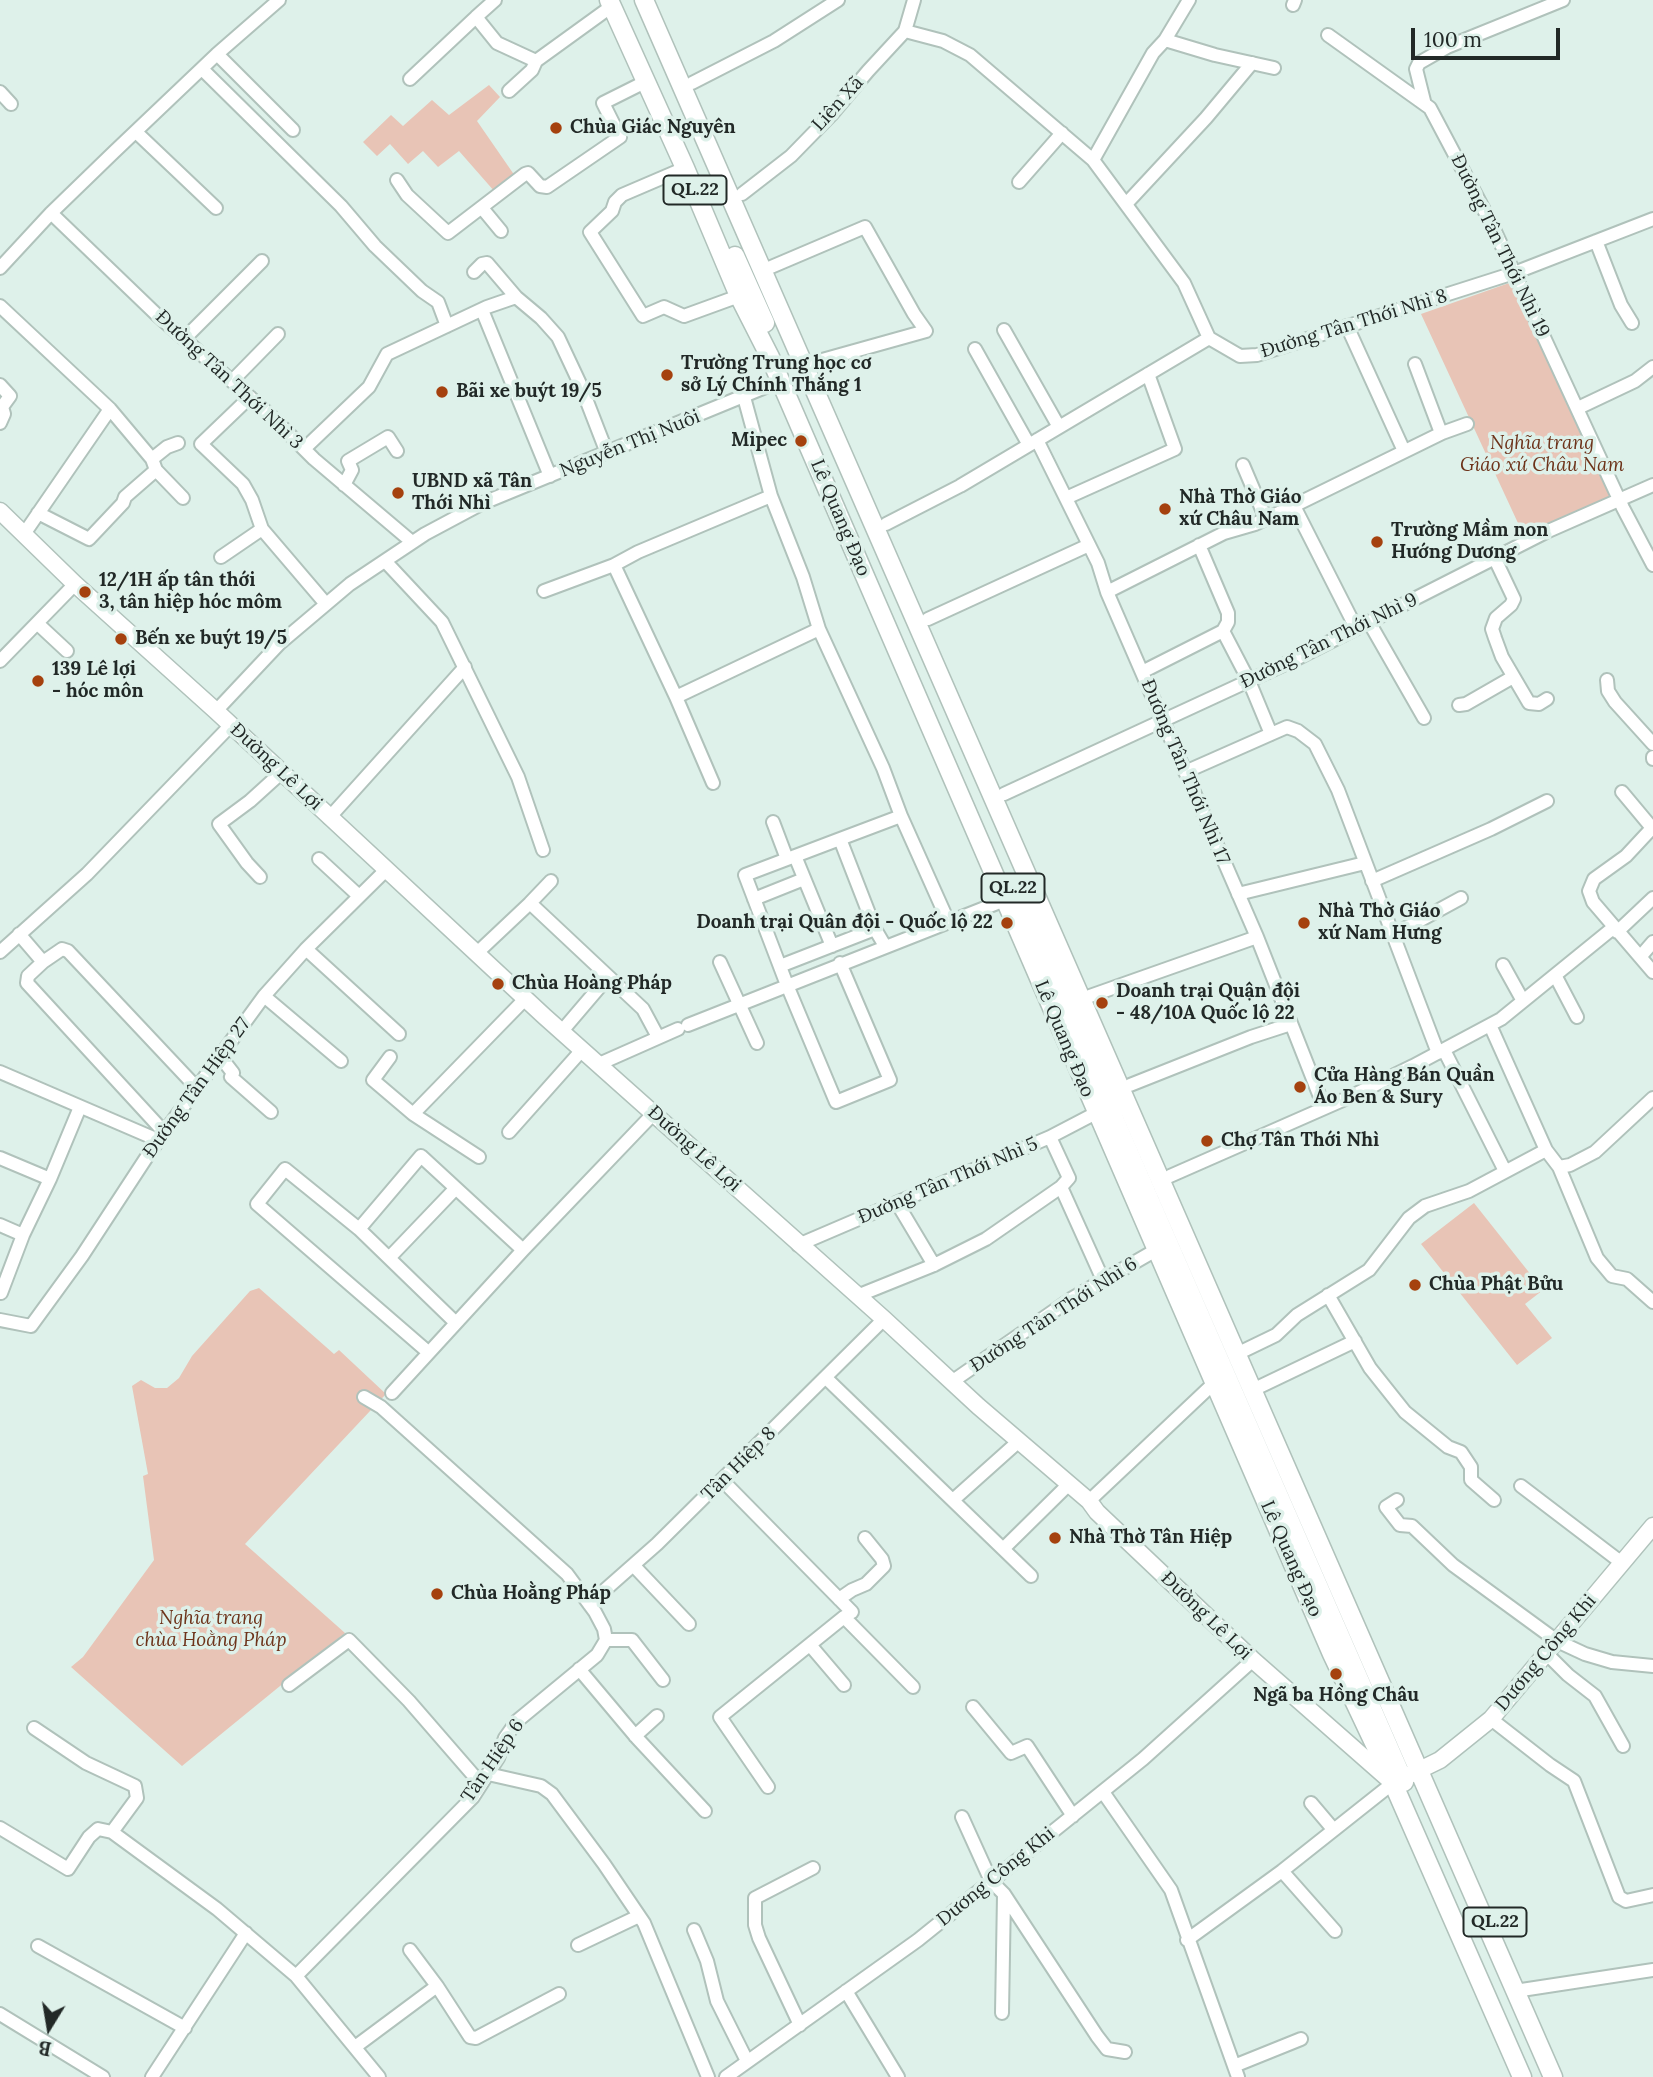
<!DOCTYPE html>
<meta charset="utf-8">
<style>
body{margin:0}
#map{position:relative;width:1653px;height:2077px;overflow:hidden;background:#def1ea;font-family:Lora,serif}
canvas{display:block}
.north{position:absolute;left:14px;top:1993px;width:70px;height:70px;-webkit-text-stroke:5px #def1ea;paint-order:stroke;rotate:191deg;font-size:19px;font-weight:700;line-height:28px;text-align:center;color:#222927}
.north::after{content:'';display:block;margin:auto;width:24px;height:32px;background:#222927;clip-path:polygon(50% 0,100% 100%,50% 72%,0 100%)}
.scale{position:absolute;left:1411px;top:28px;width:149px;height:32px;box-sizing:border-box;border:4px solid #222927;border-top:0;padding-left:9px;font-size:21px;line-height:24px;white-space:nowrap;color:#222927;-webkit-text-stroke:5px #def1ea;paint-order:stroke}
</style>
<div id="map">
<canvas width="1653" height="2077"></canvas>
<div class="north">B</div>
<div class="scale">100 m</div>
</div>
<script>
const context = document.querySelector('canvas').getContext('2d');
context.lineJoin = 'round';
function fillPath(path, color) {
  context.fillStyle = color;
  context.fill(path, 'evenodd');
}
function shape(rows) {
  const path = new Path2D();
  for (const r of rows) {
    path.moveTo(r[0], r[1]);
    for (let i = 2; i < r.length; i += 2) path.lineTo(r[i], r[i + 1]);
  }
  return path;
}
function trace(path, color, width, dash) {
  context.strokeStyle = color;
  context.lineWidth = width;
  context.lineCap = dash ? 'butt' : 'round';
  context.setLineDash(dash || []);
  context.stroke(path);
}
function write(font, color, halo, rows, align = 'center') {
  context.font = font + ' Lora,serif';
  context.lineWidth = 7;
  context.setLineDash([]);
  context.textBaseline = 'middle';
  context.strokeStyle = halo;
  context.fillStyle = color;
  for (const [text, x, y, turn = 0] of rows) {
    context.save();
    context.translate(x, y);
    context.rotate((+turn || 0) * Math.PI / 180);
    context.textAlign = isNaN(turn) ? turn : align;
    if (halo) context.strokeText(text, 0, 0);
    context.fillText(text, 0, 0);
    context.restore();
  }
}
fillPath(shape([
 [489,85,500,97,477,121,515,176,495,192,459,151,438,167,423,151,408,164,390,144,377,156,363,142,391,115,403,126,432,100,449,115],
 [1512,282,1618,495,1524,536,1421,314],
 [1474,1203,1543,1290,1525,1304,1552,1338,1517,1365,1421,1244],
 [259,1288,334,1354,339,1350,386,1394,245,1544,345,1633,182,1766,71,1667,83,1657,154,1560,143,1476,148,1474,132,1386,141,1380,155,1388,167,1388,179,1378,192,1356,250,1291]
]), '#e8c4b6');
const minor = shape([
 [495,0,476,17,497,43,536,61,612,6],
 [1293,5,1295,0],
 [905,31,943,41,970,55,1093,160,1184,283,1209,338],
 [1328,35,1430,108,1493,227,1623,508,1653,565],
 [1165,40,1215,55,1274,68],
 [217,54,293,130],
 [202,69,341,206,375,246,422,291,438,302,447,326],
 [410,79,476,17],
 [692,83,774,41,838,0],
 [509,91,532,70,536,61],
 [0,92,11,104],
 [1424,101,1416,69,1419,63,1447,47,1563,0],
 [136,132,216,208],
 [1093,160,1153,53,1165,40,1189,0],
 [685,168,622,195,615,202,612,211,590,232,643,316,664,307,684,316,739,296],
 [397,180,407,195,448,233,525,174,528,173,540,186,547,187,620,137,603,103,645,82],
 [1019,182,1062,133],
 [742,194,791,156,831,115,868,71,905,31,914,0],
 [1126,204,1206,118,1252,63],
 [482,208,501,231],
 [51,213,156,314,270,415,314,459,412,542],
 [1596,241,1621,305,1632,323],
 [0,268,51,213,114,152,217,54,279,0],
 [764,270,865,227,914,314,926,331,815,362],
 [474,272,482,264,487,263,516,297],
 [0,306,110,409,152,459,156,470,183,498],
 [482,310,550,476],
 [1347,326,1404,451],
 [1004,330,1059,427],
 [185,338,262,261],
 [975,349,1029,445],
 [1415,364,1441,433],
 [232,381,278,334],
 [0,385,10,396,2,407,4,414,0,423],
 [250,397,201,444,243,484,252,500,262,529],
 [744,397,771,496,803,577,819,629,883,768,901,816,840,839],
 [1578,408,1635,381,1653,367],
 [1037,440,1098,563,1107,592,1257,937,1324,1107],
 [304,449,369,387,387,354,487,307,516,297,541,318,558,337,581,386,607,453],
 [152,459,167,447,178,443],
 [1243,465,1266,519],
 [344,485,352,470,348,461,388,437,397,451],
 [771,496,638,552,614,565,676,697,819,629],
 [1066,498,1175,449,1148,374],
 [1294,506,1356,628],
 [38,513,89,539,123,503,125,497,156,470],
 [886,524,960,486,1209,338,1240,356,1257,355,1514,273,1653,219],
 [24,534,110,409],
 [1199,545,1228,613,1228,622,1223,631],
 [221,557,262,529,326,604],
 [1495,559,1514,599,1511,605,1496,618,1492,629,1495,638,1502,657,1529,703,1539,704,1547,699],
 [385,561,442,622,518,777,543,850],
 [544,591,614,565],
 [1107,592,1224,533,1255,524,1281,512,1442,433,1467,424],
 [928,619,1089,545],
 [1369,622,1424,718],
 [38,624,67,651],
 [1223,631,1249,681,1271,734,1287,727,1298,731,1315,744,1338,790,1438,1053],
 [0,661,75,584],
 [1142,672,1223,631],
 [1607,680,1608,691,1615,702,1653,744],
 [676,697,713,783],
 [1459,705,1466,704,1513,677],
 [216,711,279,644,350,584,425,534,483,503,780,381],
 [1653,757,1653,759],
 [1185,772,1271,734],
 [1622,792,1652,828],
 [1004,794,1296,659,1546,532,1653,485],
 [901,816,948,921],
 [329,818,465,667],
 [773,822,787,859],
 [1653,827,1626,856,1594,879,1589,891,1593,902,1653,972],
 [795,856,832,946],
 [319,859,359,896],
 [260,877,247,863,219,824,250,801,282,772],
 [551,881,530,903,643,1009,658,1037],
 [1372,881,1491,829,1547,801],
 [1238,894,1365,863],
 [754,899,804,879],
 [1617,932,1653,898],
 [19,934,43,962,28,976,27,983,164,1132],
 [1393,935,1461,898],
 [306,949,399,1034],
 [0,952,87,874,231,725],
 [478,952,530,903],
 [1640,957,1653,942],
 [43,962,62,949,68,951,196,1087],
 [720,962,757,1043],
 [840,963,890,1080,836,1102,787,985,745,875,840,839,875,929],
 [1503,965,1523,1001],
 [780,966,875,929,885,946],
 [1555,975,1577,1017],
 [264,996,341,1061],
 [1090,996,1257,937],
 [688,1025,1010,898],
 [1490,1025,1546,1150],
 [562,1031,608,977],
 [1444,1050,1505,1171],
 [219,1055,233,1073,231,1077,271,1112],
 [390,1057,373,1080,413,1114,526,998],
 [599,1064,678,1029],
 [0,1072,158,1140],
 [1130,1085,1251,1037,1291,1024],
 [413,1114,479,1157],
 [509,1132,582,1050],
 [1050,1137,1069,1178,1061,1187],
 [0,1158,50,1179,80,1107],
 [1559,1167,1570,1165,1595,1152,1653,1098],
 [1170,1176,1352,1096,1413,1066,1501,1019,1613,928],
 [897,1203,934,1265],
 [0,1225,23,1235],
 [359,1229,456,1323],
 [798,1245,1050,1137,1096,1113],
 [389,1258,456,1188],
 [1,1293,23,1235,50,1179],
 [1328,1295,1370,1368,1405,1412,1448,1447,1461,1452,1471,1467,1471,1480,1494,1500],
 [857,1296,934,1265,986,1239,1061,1187,1103,1280],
 [0,1320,31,1326,82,1256,150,1152,264,996,306,949,387,869],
 [1245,1350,1276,1335,1297,1315,1369,1270,1409,1218,1425,1206,1469,1191,1546,1150,1559,1167,1597,1258,1612,1276,1627,1279,1653,1302],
 [428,1352,257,1204,285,1169,359,1229,421,1156,523,1250],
 [826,1378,1031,1576],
 [953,1381,1071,1299,1156,1250],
 [1261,1386,1355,1341],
 [392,1393,523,1250,654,1113],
 [722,1480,852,1612,844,1617,913,1687],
 [1521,1486,1622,1563],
 [953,1500,1019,1441],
 [1397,1500,1386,1507,1400,1525,1412,1526,1453,1565,1557,1641,1585,1654,1612,1662,1653,1666],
 [1089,1501,1213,1384],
 [1003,1549,1068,1485],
 [634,1566,689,1624],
 [839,1599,852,1590,866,1584,884,1566,882,1559,865,1538],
 [589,1604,657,1544,884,1319],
 [606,1640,632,1640,663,1680],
 [810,1645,844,1685],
 [1546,1653,1568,1675,1595,1696,1623,1746],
 [579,1669,637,1738,705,1811],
 [289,1685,349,1640,409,1701,481,1784],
 [973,1707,1011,1753,1027,1746,1073,1816],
 [1491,1719,1550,1765,1574,1781,1619,1897,1626,1901,1653,1895],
 [34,1728,86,1763,135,1786,137,1798,112,1832],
 [635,1736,657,1716],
 [488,1774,541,1786,552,1794,604,1864,644,1923,708,2077],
 [768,1787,720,1717,844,1617],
 [1103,1792,1171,1890,1238,2077],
 [1311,1803,1333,1829],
 [962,1817,991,1881,1004,1894,1097,2036,1107,2049,1125,2052],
 [0,1828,68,1869,89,1837,98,1829,112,1832,217,1909,296,1976,379,2077],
 [1282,1871,1335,1931],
 [694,1930,707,1961,717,2001,747,2061],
 [1187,1940,1282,1871,1393,1783],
 [578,1945,639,1916],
 [38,1946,185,2028],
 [296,1976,473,1797,498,1758,505,1738,517,1721,597,1655,606,1640,604,1629,595,1612,567,1574,381,1407,364,1397],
 [437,1986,470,2037,476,2038,559,1994],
 [846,1991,898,2077],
 [1515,1991,1653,1970],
 [1002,2013,1004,1895],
 [0,2014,103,2077],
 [800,2025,759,1938,755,1925,755,1898,813,1868],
 [355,2047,437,1986,410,1950],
 [1234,2066,1301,2039],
 [152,2077,246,1933],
 [726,2077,918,1940,1143,1759,1253,1660]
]);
const major = shape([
 [0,511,75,584,216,711,544,1016,884,1319,978,1406,1089,1501,1097,1512,1253,1660,1393,1783,1440,1760,1491,1719,1653,1526]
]);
const highway = shape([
 [609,0,685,168,739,296,770,357,1332,1654,1393,1783,1522,2077],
 [644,0,1553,2077],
 [735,256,765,323],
 [1014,890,1404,1782]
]);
trace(minor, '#b0c2bb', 16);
trace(major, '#b0c2bb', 19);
trace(highway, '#b0c2bb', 21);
trace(minor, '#fff', 12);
trace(major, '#fff', 16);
trace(highway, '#fff', 18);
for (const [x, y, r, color] of [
 [556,128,7,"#a5410e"],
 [667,375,7,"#a5410e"],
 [442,392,7,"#a5410e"],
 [801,441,7,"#a5410e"],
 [398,493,7,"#a5410e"],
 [1165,509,7,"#a5410e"],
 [1377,542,7,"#a5410e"],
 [85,592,7,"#a5410e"],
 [121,639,7,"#a5410e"],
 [38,681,7,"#a5410e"],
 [1007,923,7,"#a5410e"],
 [1304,923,7,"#a5410e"],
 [498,984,7,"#a5410e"],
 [1102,1003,7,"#a5410e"],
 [1300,1087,7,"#a5410e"],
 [1207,1141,7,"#a5410e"],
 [1415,1285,7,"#a5410e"],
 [1055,1538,7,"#a5410e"],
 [437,1594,7,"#a5410e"],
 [1336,1674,7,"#a5410e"]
]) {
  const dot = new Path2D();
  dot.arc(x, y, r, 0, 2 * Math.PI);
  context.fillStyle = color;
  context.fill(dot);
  trace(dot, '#def1ea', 2.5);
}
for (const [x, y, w] of [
 [695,190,63],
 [1013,888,63],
 [1495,1922,63]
]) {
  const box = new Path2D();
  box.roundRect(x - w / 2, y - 14.5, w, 29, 5);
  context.fillStyle = '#def1ea';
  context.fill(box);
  trace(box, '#222927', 2);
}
write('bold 18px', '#222927', null, [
 ["QL.22",695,190],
 ["QL.22",1013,888],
 ["QL.22",1495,1922]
]);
write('19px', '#222927', '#def1ea', [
 ["Liên Xã",838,104,-48],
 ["Đường Tân Thới Nhì 19",1500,246,64],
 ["Đường Tân Thới Nhì 8",1354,324,-17],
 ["Đường Tân Thới Nhì 3",229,380,43],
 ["Nguyễn Thị Nuôi",630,444,-22],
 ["Lê Quang Đạo",840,518,67],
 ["Đường Tân Thới Nhì 9",1329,641,-26],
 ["Đường Lê Lợi",276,767,43],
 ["Đường Tân Thới Nhì 17",1185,772,67],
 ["Lê Quang Đạo",1064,1039,67],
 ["Đường Tân Hiệp 27",197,1088,-54],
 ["Đường Lê Lợi",694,1149,42],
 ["Đường Tân Thới Nhì 5",948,1181,-23],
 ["Đường Tản Thới Nhì 6",1054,1315,-33],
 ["Tân Hiệp 8",739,1464,-45],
 ["Lê Quang Đạo",1291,1559,66],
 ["Đường Lê Lợi",1206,1616,44],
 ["Dương Công Khi",1546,1653,-50],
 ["Tân Hiệp 6",493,1761,-56],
 ["Dương Công Khi",996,1877,-39]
]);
write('bold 19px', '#222927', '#def1ea', [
 ["Chùa Giác Nguyên",570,128],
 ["Trường Trung học cơ",681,364],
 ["sở Lý Chính Thắng 1",681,386],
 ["Bãi xe buýt 19/5",456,392],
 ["Mipec",787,441,"right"],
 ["UBND xã Tân",412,482],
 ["Thới Nhì",412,504],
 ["Nhà Thờ Giáo",1179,498],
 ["xứ Châu Nam",1179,520],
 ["Trường Mầm non",1391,531],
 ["Hướng Dương",1391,553],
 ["12/1H ấp tân thới",99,581],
 ["3, tân hiệp hóc môm",99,603],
 ["Bến xe buýt 19/5",135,639],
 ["139 Lê lợi",52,670],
 ["- hóc môn",52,692],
 ["Nhà Thờ Giáo",1318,912],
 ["xứ Nam Hưng",1318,934],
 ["Doanh trại Quân đội - Quốc lộ 22",993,923,"right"],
 ["Chùa Hoàng Pháp",512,984],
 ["Doanh trại Quận đội",1116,992],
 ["- 48/10A Quốc lộ 22",1116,1014],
 ["Cửa Hàng Bán Quần",1314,1076],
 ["Áo Ben & Sury",1314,1098],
 ["Chợ Tân Thới Nhì",1221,1141],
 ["Chùa Phật Bửu",1429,1285],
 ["Nhà Thờ Tân Hiệp",1069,1538],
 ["Chùa Hoằng Pháp",451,1594],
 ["Ngã ba Hồng Châu",1336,1696,"center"]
], 'left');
write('italic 19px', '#6d331a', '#def1ea', [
 ["Nghĩa trang",1542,444],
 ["Giáo xứ Châu Nam",1542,466],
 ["Nghĩa trang",211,1619],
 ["chùa Hoằng Pháp",211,1641]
]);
</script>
